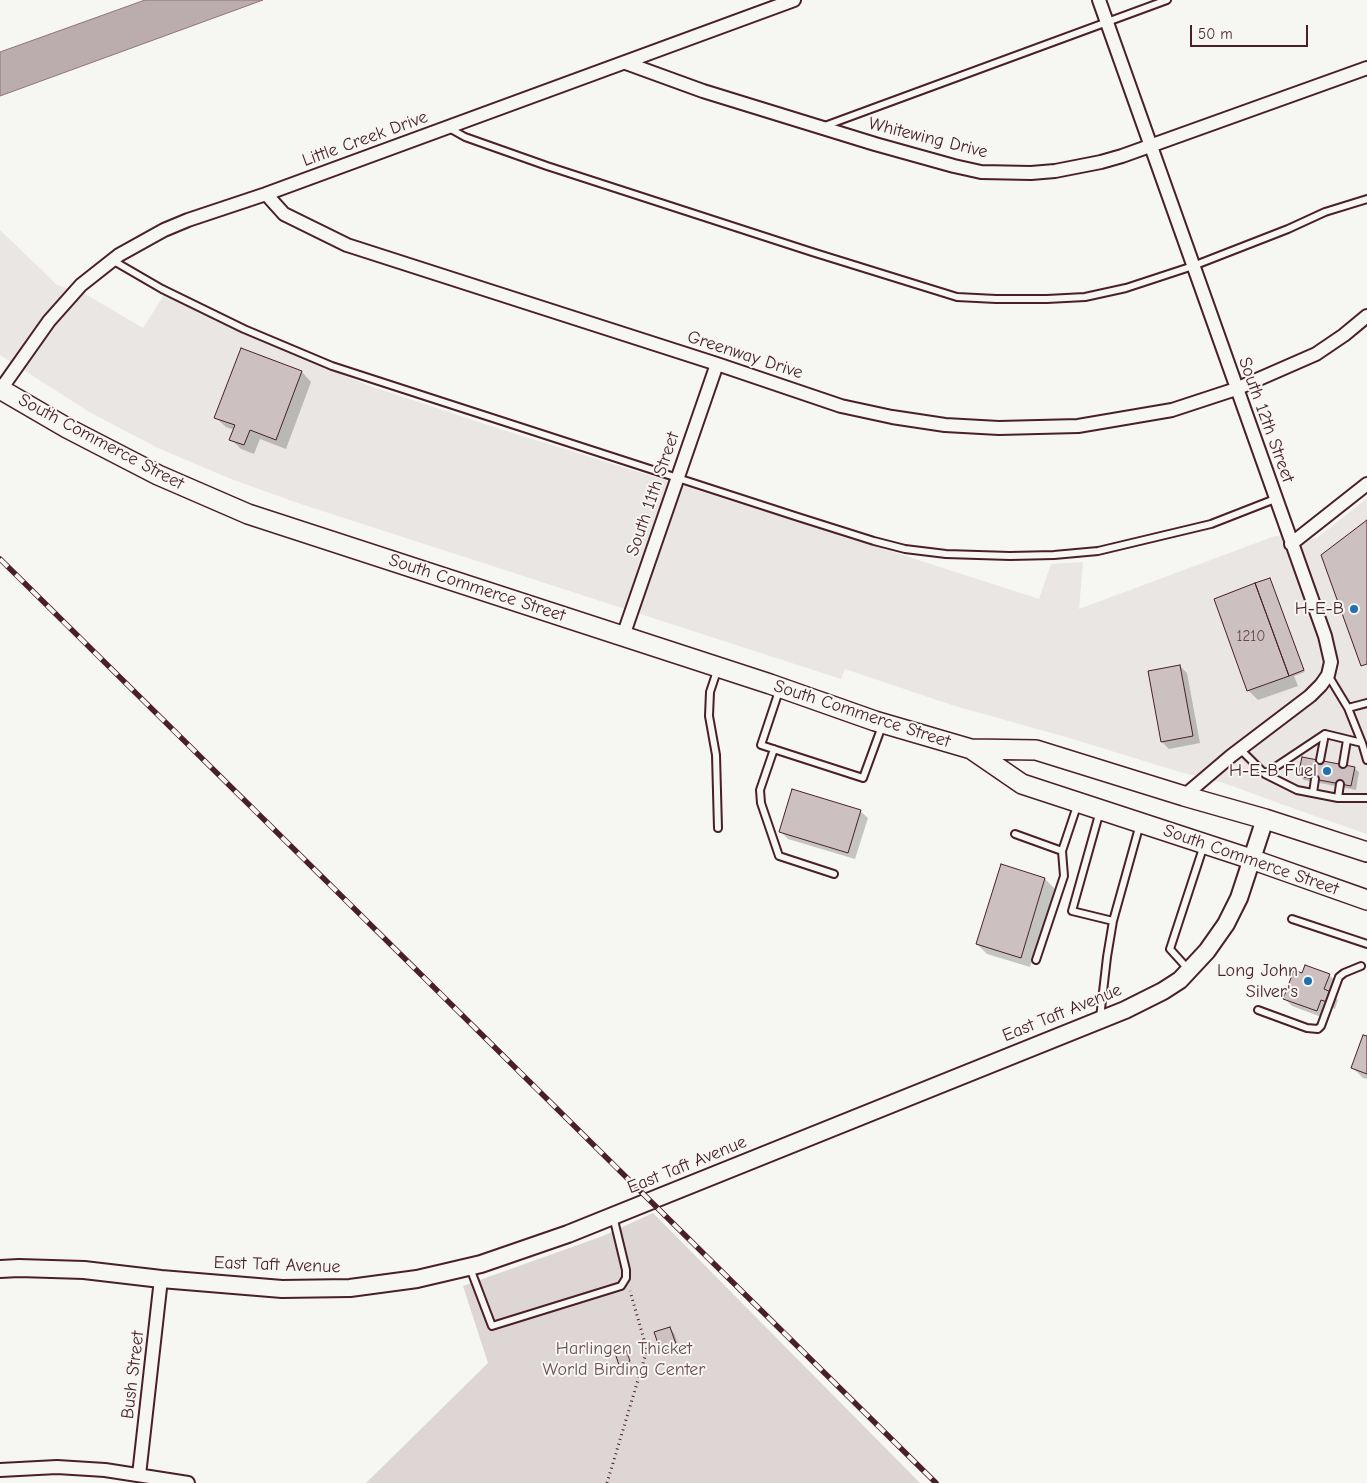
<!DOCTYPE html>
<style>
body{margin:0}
#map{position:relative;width:1367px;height:1483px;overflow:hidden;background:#f6f6f2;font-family:"Comic Neue",sans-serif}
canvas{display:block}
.scale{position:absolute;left:1190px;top:25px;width:118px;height:22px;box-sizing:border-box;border:2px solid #4a1f2b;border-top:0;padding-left:6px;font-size:15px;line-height:18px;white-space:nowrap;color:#4a1f2b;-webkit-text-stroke:4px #f6f6f2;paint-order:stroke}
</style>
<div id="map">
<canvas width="1367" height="1483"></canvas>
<div class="scale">50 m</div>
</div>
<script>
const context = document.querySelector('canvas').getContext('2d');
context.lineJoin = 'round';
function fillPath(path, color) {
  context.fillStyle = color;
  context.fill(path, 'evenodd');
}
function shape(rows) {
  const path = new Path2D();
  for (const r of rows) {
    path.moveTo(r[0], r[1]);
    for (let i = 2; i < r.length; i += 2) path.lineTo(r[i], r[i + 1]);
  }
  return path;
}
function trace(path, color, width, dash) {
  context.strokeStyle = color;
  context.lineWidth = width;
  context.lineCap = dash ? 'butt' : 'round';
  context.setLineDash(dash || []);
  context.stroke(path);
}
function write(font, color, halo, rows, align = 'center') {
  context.font = font + ' "Comic Neue",sans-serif';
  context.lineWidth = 4;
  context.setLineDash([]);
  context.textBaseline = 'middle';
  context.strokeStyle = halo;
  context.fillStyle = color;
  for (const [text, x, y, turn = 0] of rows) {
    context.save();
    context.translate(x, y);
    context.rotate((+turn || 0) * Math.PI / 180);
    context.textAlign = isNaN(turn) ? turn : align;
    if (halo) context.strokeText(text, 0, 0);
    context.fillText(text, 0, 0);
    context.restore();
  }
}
fillPath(shape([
 [0,230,57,285,87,295,143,328,164,295,244,333,367,385,503,430,816,527,1039,599,1051,564,1083,562,1079,609,1275,536,1316,539,1367,498,1367,834,1295,809,1224,783,1180,772,1066,737,955,706,845,669,841,679,298,503,231,479,158,448,91,413,0,355]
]), '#e9e6e3');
fillPath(shape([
 [653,1213,920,1483,366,1483,488,1363,463,1286,603,1236]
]), '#ddd6d5');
const water = shape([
 [145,0,263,0,0,96,0,52,145,0]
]);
fillPath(water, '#bbadae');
trace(water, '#8e747a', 1);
fillPath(shape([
 [302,372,311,382,286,449,260,439,254,454,241,449,231,439,234,430,226,427,216,418],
 [1270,580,1305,672,1294,676,1298,686,1258,700,1248,690],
 [1180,666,1187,673,1200,743,1169,749,1162,742],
 [1354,768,1359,772,1356,790,1304,780,1300,776],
 [860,811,868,818,855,859,788,839,780,831],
 [1045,879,1055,889,1030,967,987,954,977,944],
 [1303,974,1329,975,1336,982,1332,994,1338,1000,1335,1009,1328,1006,1324,1018,1292,1006,1285,999],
 [1367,1038,1367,1079,1363,1078,1353,1068],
 [670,1328,674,1333,681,1352,667,1356,662,1352,656,1333],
 [625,1351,631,1363,622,1366,620,1364]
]), '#0003');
const building = shape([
 [241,348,302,371,276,440,250,430,244,445,229,440,235,425,214,418,241,348],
 [1367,520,1367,664,1361,666,1321,555,1367,520],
 [1270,578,1304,670,1289,676,1255,583,1270,578],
 [1255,583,1289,676,1247,691,1214,599,1255,583],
 [1180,665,1193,736,1161,742,1148,671,1180,665],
 [1302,757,1355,767,1351,786,1298,776,1302,757],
 [792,789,861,810,848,853,779,832,792,789],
 [1001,864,1045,878,1021,958,976,944,1001,864],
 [1305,965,1330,974,1324,989,1331,992,1327,1002,1321,1000,1317,1011,1283,999,1294,970,1302,973,1305,965],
 [1363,1035,1367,1036,1367,1074,1351,1068,1363,1035],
 [670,1327,677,1347,661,1352,654,1332,670,1327],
 [626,1350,630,1361,619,1365,615,1353,626,1350]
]);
fillPath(building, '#ccc1c0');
trace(building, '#4a1f2b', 1);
const service = shape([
 [822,127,1167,0],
 [449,128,465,137,547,166,812,252,957,297,996,299,1047,299,1085,297,1126,288,1193,266,1288,229,1325,212,1367,199],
 [112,260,162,289,244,329,332,366,798,517,874,541,905,549,946,554,1010,556,1054,555,1098,551,1211,524,1275,499],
 [718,668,710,692,709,716,716,755,718,828],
 [1328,675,1348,708,1362,743,1367,760],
 [780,688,761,745,863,778,882,726],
 [1348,708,1367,703],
 [1362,743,1325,734,1265,774,1297,790,1338,798,1367,798],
 [774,749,760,790,761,803,779,856,834,874],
 [1240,749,1265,774],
 [1320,760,1325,734],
 [1343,764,1347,740],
 [1313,793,1315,779],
 [1338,798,1340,784],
 [1100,811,1072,911,1113,921,1140,824],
 [1015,834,1062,851],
 [1292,919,1367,944],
 [1036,960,1064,876,1062,851,1078,803],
 [1189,970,1170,949,1204,845],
 [1258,1010,1307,1028,1318,1029,1321,1026,1339,977,1344,973,1361,966],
 [1100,1018,1107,957,1113,921],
 [470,1268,492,1326,621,1286,626,1278,626,1270,613,1216]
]);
const minor = shape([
 [1099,0,1325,636,1331,662,1328,675,1321,685,1310,696,1231,756,1184,796],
 [626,63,703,91,875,144,954,166,981,172,1031,173,1055,171,1101,162,1122,156,1367,68],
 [266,194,284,214,347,245,717,364,841,406,892,417,945,425,999,428,1078,426,1172,410,1236,389,1316,354,1344,335,1367,316],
 [1,389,49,321,81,285,119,255,164,230,188,220,266,194,794,0],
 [1291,544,1367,484],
 [623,636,717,364],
 [0,1470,57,1467,105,1470,188,1483],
 [139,1475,161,1279]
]);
const tertiary = shape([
 [0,1269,19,1268,84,1270,161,1279,282,1289,350,1288,417,1279,481,1264,568,1234,1125,1010,1163,991,1180,980,1207,951,1226,924,1239,898,1265,819]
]);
const secondary = shape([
 [0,389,67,428,158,475,248,514,770,684,875,721,971,749,1036,750,1184,796,1265,819,1367,852],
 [971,749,1022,784,1251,859,1367,900]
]);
trace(service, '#4a1f2b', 10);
trace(minor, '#4a1f2b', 16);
trace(tertiary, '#4a1f2b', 20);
trace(secondary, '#4a1f2b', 22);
trace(shape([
 [607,1483,647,1350,630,1291]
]), '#4a1f2b', 3, [1, 4]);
trace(service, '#f6f6f2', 6);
trace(minor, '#f6f6f2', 12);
trace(tertiary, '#f6f6f2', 16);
trace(secondary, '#f6f6f2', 19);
const rail = shape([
 [0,559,936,1483]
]);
trace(rail, '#4a1f2b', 5.5);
trace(rail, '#f6f6f2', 4, [11]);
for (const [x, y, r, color] of [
 [1354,609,5,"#1f6fb2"],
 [1327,771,5,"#1f6fb2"],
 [1308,981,5,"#1f6fb2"]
]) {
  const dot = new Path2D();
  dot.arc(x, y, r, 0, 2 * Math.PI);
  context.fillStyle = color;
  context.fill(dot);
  trace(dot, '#f6f6f2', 2);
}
write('15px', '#6a4850', null, [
 ["1210",1251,637]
]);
write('18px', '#4a1f2b', '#f6f6f2', [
 ["Whitewing Drive",928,138,14],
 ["Little Creek Drive",365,139,-20],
 ["Greenway Drive",745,355,18],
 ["South 12th Street",1266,420,70],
 ["South Commerce Street",101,442,28],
 ["South 11th Street",653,494,-71],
 ["South Commerce Street",477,588,18],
 ["South Commerce Street",862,714,18],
 ["South Commerce Street",1251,860,19],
 ["East Taft Avenue",1062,1013,-22],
 ["East Taft Avenue",687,1165,-22],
 ["East Taft Avenue",277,1265,2],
 ["Bush Street",133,1375,-83]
]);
write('18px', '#4a1f2b', '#f6f6f2', [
 ["H-E-B",1344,609],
 ["H-E-B Fuel",1317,771],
 ["Long John",1298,971],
 ["Silver's",1298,992]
], 'right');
write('18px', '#6f4d56', '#f6f6f2', [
 ["Harlingen Thicket",624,1349],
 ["World Birding Center",624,1370]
]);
</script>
